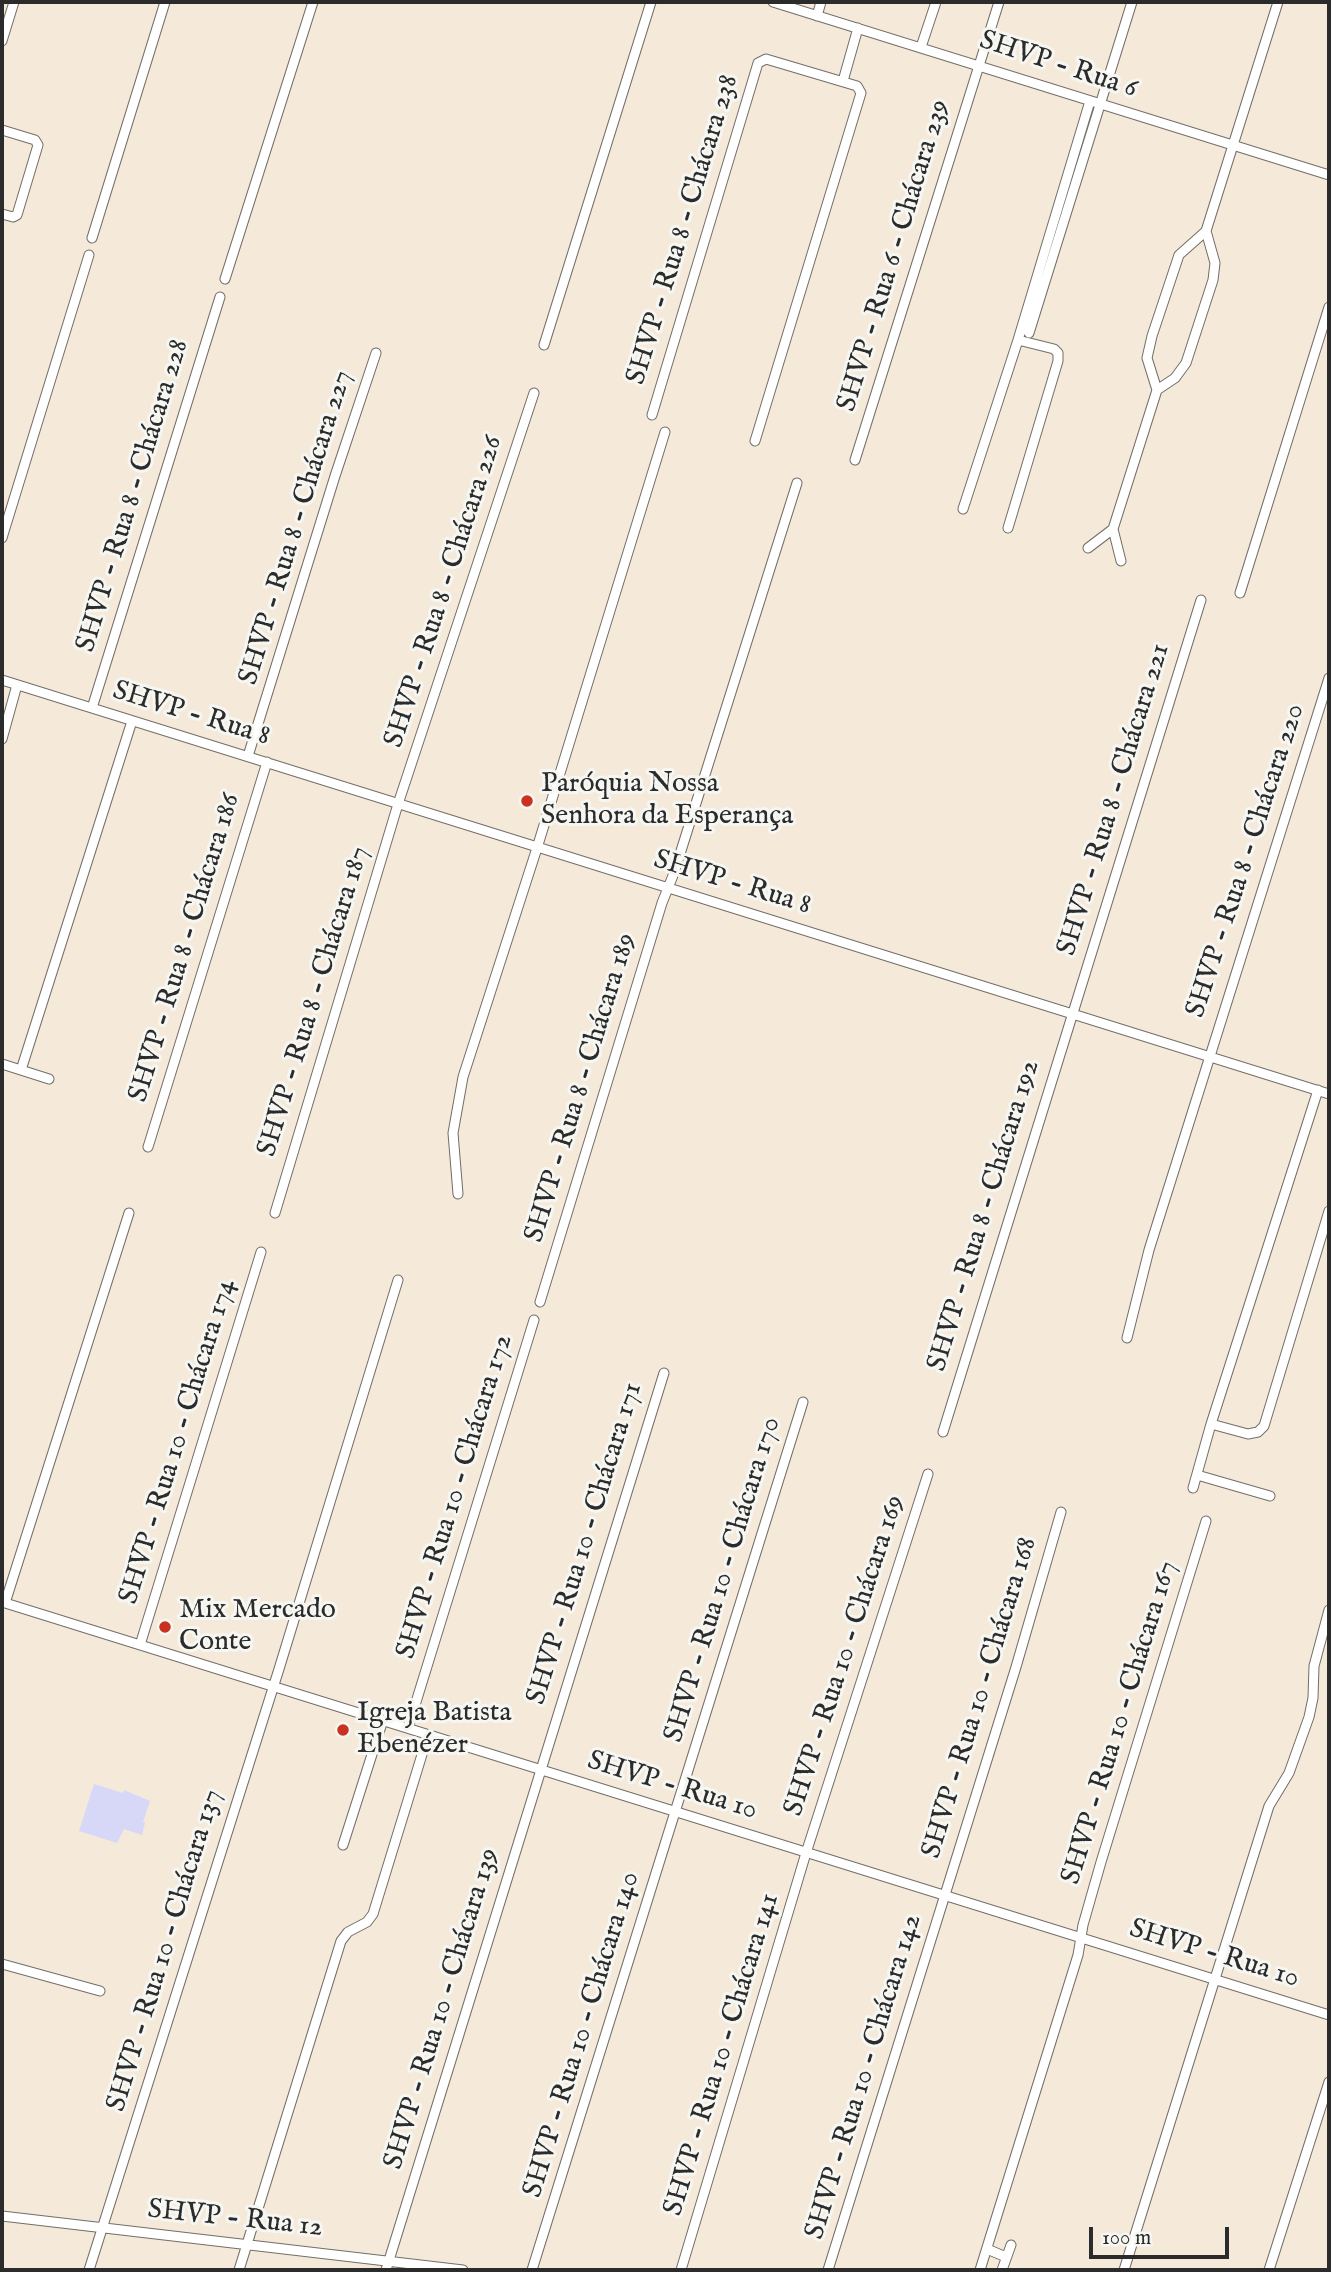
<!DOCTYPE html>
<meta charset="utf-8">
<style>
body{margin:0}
#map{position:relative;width:1331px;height:2272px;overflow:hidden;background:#f5e9da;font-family:"IM FELL English",serif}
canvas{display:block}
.frame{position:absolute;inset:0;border:4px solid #2b2b2b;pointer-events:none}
.scale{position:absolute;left:1089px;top:2227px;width:140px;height:32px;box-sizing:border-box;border:4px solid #2b2b2b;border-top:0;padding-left:9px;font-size:21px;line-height:24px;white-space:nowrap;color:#2b2b2b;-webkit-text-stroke:5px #f6f6f2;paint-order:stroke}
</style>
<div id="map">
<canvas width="1331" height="2272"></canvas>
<div class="frame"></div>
<div class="scale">100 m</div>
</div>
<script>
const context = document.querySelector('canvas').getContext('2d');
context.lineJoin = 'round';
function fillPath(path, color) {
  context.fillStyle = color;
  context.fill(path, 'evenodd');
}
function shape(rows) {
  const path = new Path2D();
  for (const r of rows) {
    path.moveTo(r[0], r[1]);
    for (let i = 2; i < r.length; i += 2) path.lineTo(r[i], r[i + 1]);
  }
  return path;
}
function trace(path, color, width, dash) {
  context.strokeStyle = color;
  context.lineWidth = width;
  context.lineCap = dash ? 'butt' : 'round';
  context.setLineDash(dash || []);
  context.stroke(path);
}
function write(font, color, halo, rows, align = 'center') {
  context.font = font + ' "IM FELL English",serif';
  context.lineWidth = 6;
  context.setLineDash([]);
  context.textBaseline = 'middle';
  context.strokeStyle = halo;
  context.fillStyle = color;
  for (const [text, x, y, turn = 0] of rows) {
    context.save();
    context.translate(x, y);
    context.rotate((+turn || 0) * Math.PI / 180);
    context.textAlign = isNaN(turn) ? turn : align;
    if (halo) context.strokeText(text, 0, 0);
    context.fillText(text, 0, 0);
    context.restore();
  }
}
fillPath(shape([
 [94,1784,123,1793,124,1790,150,1801,143,1822,145,1823,142,1835,124,1829,117,1843,79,1831]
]), '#d7d7f8');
const minor = shape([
 [773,2,1329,175],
 [817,16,821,2],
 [2,41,14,2],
 [921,47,936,2],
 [843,81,858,28],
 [2,130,35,140,38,145,17,215,13,217,2,214],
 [92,238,165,2],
 [225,279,313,2],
 [1029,333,1132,2],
 [544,345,651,2],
 [1157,390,1147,358,1152,336,1179,255,1206,231],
 [652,415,758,63,766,59,857,86,861,93,755,441],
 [855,460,999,2],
 [963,509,1018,340,1090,101],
 [1008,528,1058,361,1058,353,1054,349,1018,340],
 [1113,529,1157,390,1175,378,1186,363,1213,280,1215,263,1206,231,1278,2],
 [2,538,89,255],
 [1088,548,1113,529,1121,561],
 [1240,593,1329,307],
 [2,680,1329,1094],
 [92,708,220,297],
 [2,739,17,685],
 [248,756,335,476,376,353],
 [2,1064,49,1079],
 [21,1070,132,721],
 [1318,1090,1211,1424,1248,1434,1258,1432,1264,1426,1329,1211],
 [148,1147,267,762],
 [458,1194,453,1133,463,1077,537,848,665,432],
 [275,1213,398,804,534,393],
 [540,1302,662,903,674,873,797,483],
 [1127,1338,1149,1250,1329,678],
 [943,1432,1201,600],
 [1197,1475,1270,1496],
 [1193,1488,1211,1424],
 [2,1602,1329,2015],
 [5,1603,129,1213],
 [140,1645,261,1252],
 [408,1728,534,1320],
 [343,1845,383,1720],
 [2,1964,100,1991],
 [2,2216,463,2270],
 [987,2249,1006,2257],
 [89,2270,279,1669,398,1280],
 [239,2270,341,1941,348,1932,367,1922,373,1914,428,1735],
 [386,2270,664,1373],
 [532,2270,803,1402],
 [681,2270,806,1853,928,1474],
 [828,2270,1016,1667,1061,1512],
 [980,2270,1078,1955,1083,1925,1101,1862,1206,1521],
 [1002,2270,1011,2245],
 [1124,2270,1269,1806,1289,1773,1309,1717,1313,1698,1314,1666,1329,1610],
 [1269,2270,1329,2082]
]);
trace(minor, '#726e68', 11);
trace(minor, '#fff', 9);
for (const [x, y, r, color] of [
 [527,801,7,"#c8321e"],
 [165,1627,7,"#c8321e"],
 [343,1730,7,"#c8321e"]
]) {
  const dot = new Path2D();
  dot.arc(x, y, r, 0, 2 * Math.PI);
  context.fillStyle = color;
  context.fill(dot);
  trace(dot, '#f6f6f2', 2.5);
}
write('28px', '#2b2b2b', '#f6f6f2', [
 ["SHVP - Rua 6",1058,66,18],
 ["SHVP - Rua 8 - Chácara 238",684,230,-73],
 ["SHVP - Rua 6 - Chácara 239",895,256,-73],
 ["SHVP - Rua 8 - Chácara 228",134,496,-73],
 ["SHVP - Rua 8 - Chácara 227",297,528,-73],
 ["SHVP - Rua 8 - Chácara 226",445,592,-72],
 ["SHVP - Rua 8",191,715,17],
 ["SHVP - Rua 8 - Chácara 221",1115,800,-73],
 ["SHVP - Rua 8 - Chácara 220",1247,861,-72],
 ["SHVP - Rua 8",732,884,17],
 ["SHVP - Rua 8 - Chácara 186",186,948,-73],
 ["SHVP - Rua 8 - Chácara 187",315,1002,-73],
 ["SHVP - Rua 8 - Chácara 189",582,1088,-73],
 ["SHVP - Rua 8 - Chácara 192",985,1216,-73],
 ["SHVP - Rua 10 - Chácara 174",179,1442,-73],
 ["SHVP - Rua 10 - Chácara 172",456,1497,-73],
 ["SHVP - Rua 10 - Chácara 171",586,1544,-73],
 ["SHVP - Rua 10 - Chácara 170",724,1580,-73],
 ["SHVP - Rua 10 - Chácara 169",846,1656,-72],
 ["SHVP - Rua 10 - Chácara 168",981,1698,-73],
 ["SHVP - Rua 10 - Chácara 167",1121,1723,-73],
 ["SHVP - Rua 10",672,1787,17],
 ["SHVP - Rua 10 - Chácara 137",166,1951,-73],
 ["SHVP - Rua 10",1214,1955,17],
 ["SHVP - Rua 10 - Chácara 139",443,2009,-73],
 ["SHVP - Rua 10 - Chácara 140",583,2035,-73],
 ["SHVP - Rua 10 - Chácara 141",723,2055,-73],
 ["SHVP - Rua 10 - Chácara 142",865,2077,-73],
 ["SHVP - Rua 12",235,2220,6]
]);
write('28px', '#2b2b2b', '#f6f6f2', [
 ["Paróquia Nossa",541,785],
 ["Senhora da Esperança",541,817],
 ["Mix Mercado",179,1611],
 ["Conte",179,1643],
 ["Igreja Batista",357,1714],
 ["Ebenézer",357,1746]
], 'left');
</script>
